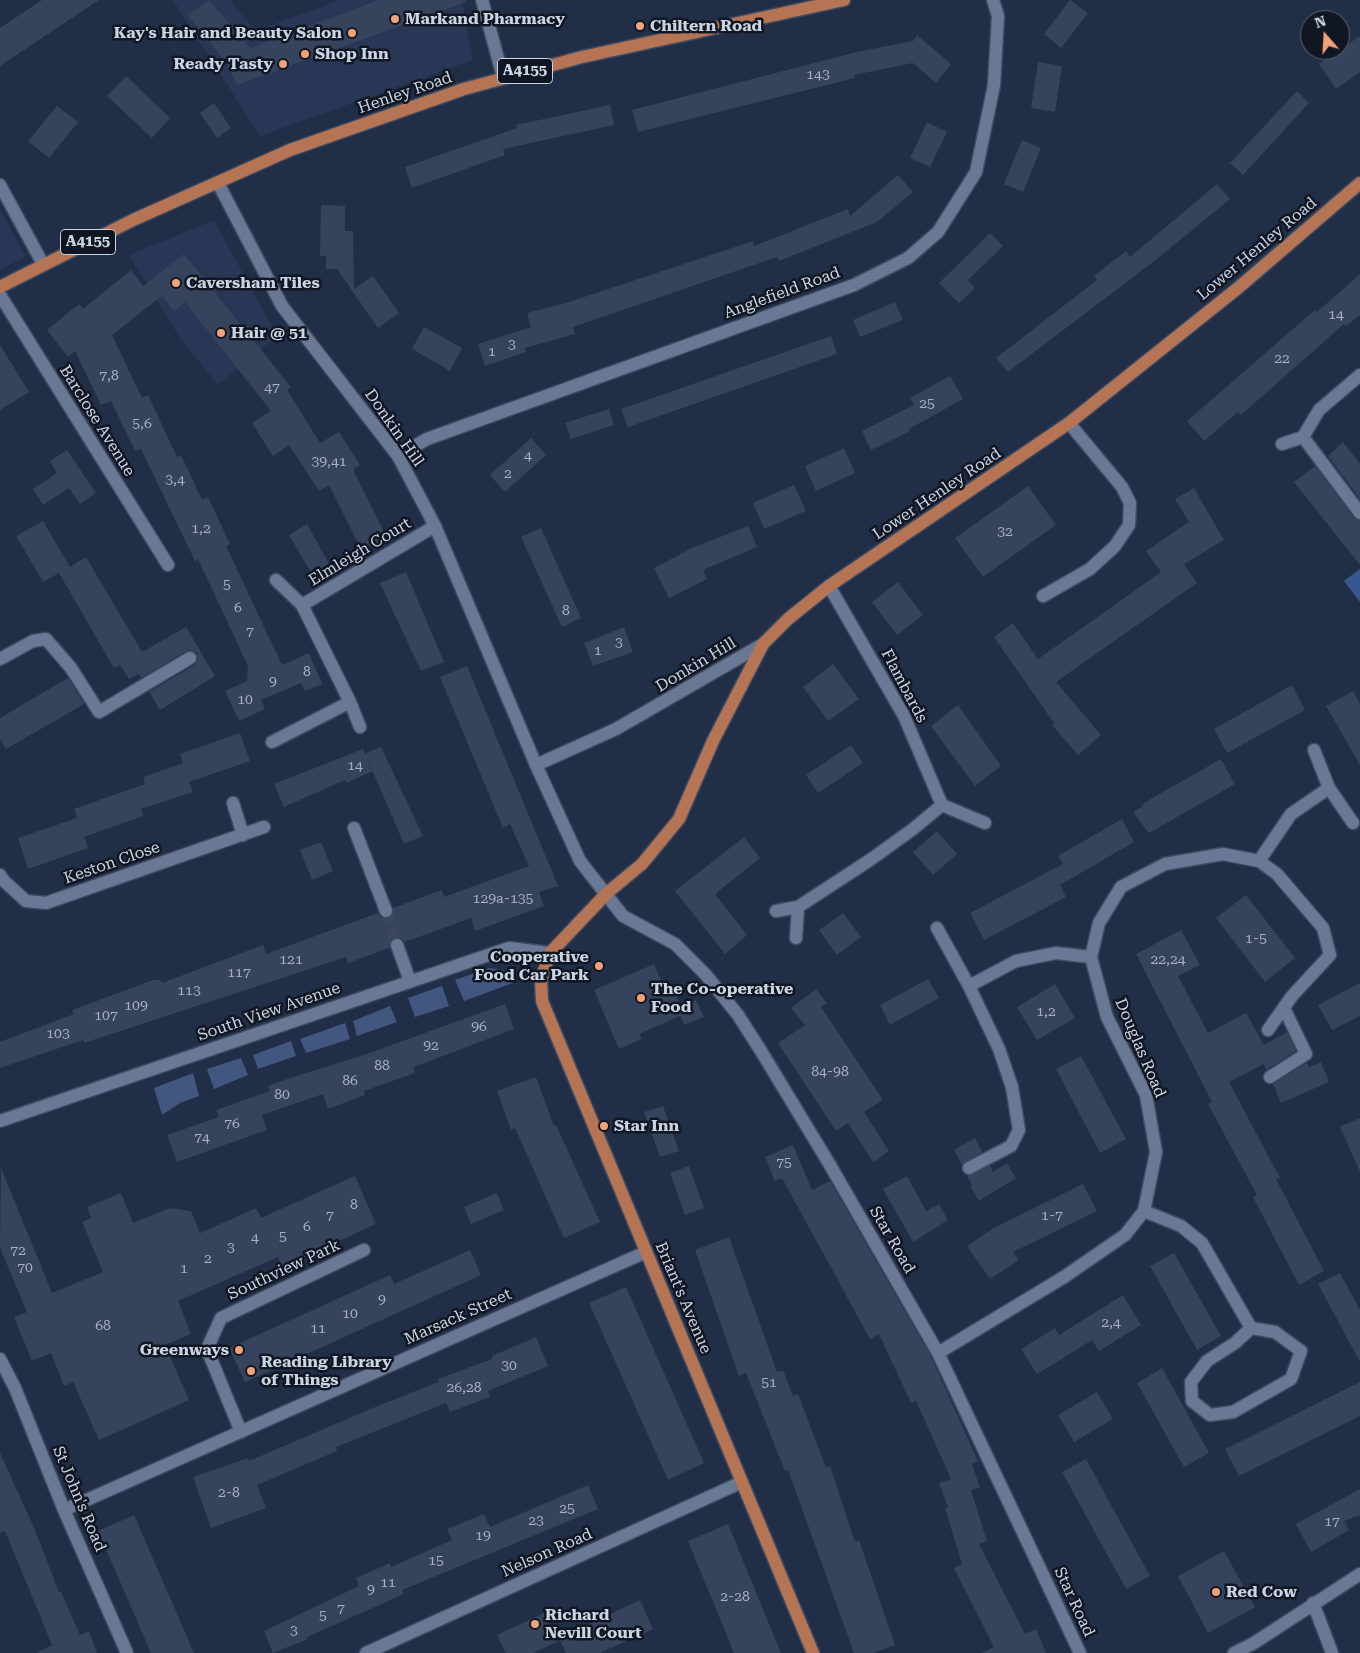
<!DOCTYPE html>
<style>
body{margin:0}
#map{position:relative;width:1360px;height:1653px;overflow:hidden;background:#212e47;font-family:"Roboto Serif",serif}
canvas{display:block}
.north{position:absolute;left:1300px;top:10px;width:50px;height:50px;box-sizing:border-box;background:#111722;border:1px solid #5b6370;border-radius:50%;rotate:341deg;font-size:14px;font-weight:700;line-height:20px;text-align:center;color:#cbd4e4}
.north::after{content:'';display:block;margin:auto;width:18px;height:22px;background:#f0a279;clip-path:polygon(50% 0,100% 100%,50% 72%,0 100%)}
</style>
<div id="map">
<canvas width="1360" height="1653"></canvas>
<div class="north">N</div>
</div>
<script>
const context = document.querySelector('canvas').getContext('2d');
context.lineJoin = 'round';
function fillPath(path, color) {
  context.fillStyle = color;
  context.fill(path, 'evenodd');
}
function shape(rows) {
  const path = new Path2D();
  for (const r of rows) {
    path.moveTo(r[0], r[1]);
    for (let i = 2; i < r.length; i += 2) path.lineTo(r[i], r[i + 1]);
  }
  return path;
}
function trace(path, color, width, dash) {
  context.strokeStyle = color;
  context.lineWidth = width;
  context.lineCap = dash ? 'butt' : 'round';
  context.setLineDash(dash || []);
  context.stroke(path);
}
function write(font, color, halo, rows, align = 'center') {
  context.font = font + ' "Roboto Serif",serif';
  context.lineWidth = 5;
  context.setLineDash([]);
  context.textBaseline = 'middle';
  context.strokeStyle = halo;
  context.fillStyle = color;
  for (const [text, x, y, turn = 0] of rows) {
    context.save();
    context.translate(x, y);
    context.rotate((+turn || 0) * Math.PI / 180);
    context.textAlign = isNaN(turn) ? turn : align;
    if (halo) context.strokeText(text, 0, 0);
    context.fillText(text, 0, 0);
    context.restore();
  }
}
fillPath(shape([
 [173,0,230,0,256,31,340,0,462,0,473,60,260,136],
 [0,210,26,256,0,270],
 [214,220,277,336,218,385,180,338,129,255]
]), '#273755');
fillPath(shape([
 [489,968,510,971,513,983,464,1001,455,980],
 [442,986,449,1006,415,1017,408,998],
 [390,1006,397,1022,357,1036,353,1021],
 [345,1023,350,1039,306,1053,300,1039],
 [291,1041,296,1056,258,1069,253,1055],
 [241,1058,248,1075,214,1089,207,1069],
 [193,1073,199,1096,180,1103,162,1115,154,1088]
]), '#41577f');
fillPath(shape([
 [1360,569,1360,602,1344,581]
]), '#385791');
fillPath(shape([
 [42,0,99,0,0,66,0,28],
 [209,0,250,48,379,0,465,0,466,2,237,85,225,61,188,15],
 [1070,0,1088,13,1061,48,1044,34],
 [917,35,951,64,936,83,913,63,854,75,855,78,638,132,632,110,857,52,913,41],
 [1360,36,1360,72,1336,89,1319,64],
 [1038,62,1062,66,1055,112,1031,108],
 [126,76,170,118,152,138,107,96],
 [1297,91,1309,103,1243,175,1230,163],
 [214,103,231,128,217,138,200,113],
 [610,105,614,125,503,149,505,155,412,188,405,167,517,128,516,125],
 [57,106,78,122,49,158,28,141],
 [927,122,947,132,930,167,910,158],
 [1022,140,1041,148,1023,192,1004,184],
 [898,175,913,192,877,222,779,261,777,257,573,327,575,334,525,348,526,352,485,366,478,344,531,327,527,313,566,303,753,241,754,246,848,209,850,216],
 [1217,184,1230,199,1157,259,1008,372,996,358,1097,280,1094,276,1126,251,1130,257],
 [321,205,345,206,345,231,353,231,354,289,373,276,399,313,378,328,337,269,326,269,326,256,320,256],
 [990,233,1003,246,968,280,975,288,959,303,939,283],
 [184,254,291,387,287,390,320,443,339,432,360,465,353,470,387,538,362,551,329,485,319,491,289,445,273,456,252,423,271,411,185,302,174,311,162,296,112,335,142,398,148,395,177,457,181,455,202,500,208,497,230,544,226,546,282,665,309,653,322,684,305,691,301,683,261,700,265,709,239,721,225,691,247,681,248,666,198,559,195,561,141,449,135,451,111,401,101,405,75,351,68,357,47,330,79,304,83,309,131,270,143,286],
 [1360,274,1360,315,1346,326,1344,324,1241,415,1238,412,1204,441,1187,421,1315,310,1317,312],
 [895,302,903,320,860,337,853,320],
 [424,327,462,348,450,371,412,349],
 [831,336,837,354,628,427,621,409],
 [0,345,29,392,0,410],
 [950,376,963,399,909,429,910,431,871,450,862,431,914,405,910,398],
 [609,409,614,425,571,439,565,423],
 [531,438,546,455,505,492,490,475],
 [1343,442,1360,464,1360,499,1328,456],
 [844,448,855,473,816,491,805,466],
 [67,450,96,493,80,504,69,488,43,505,33,489,57,473,50,461],
 [1315,466,1354,518,1360,521,1360,565,1294,482],
 [794,485,806,511,764,529,753,503],
 [1028,486,1056,525,983,577,955,538],
 [1194,488,1224,540,1184,564,1197,583,1056,682,1101,735,1078,755,1052,725,1054,723,994,637,1013,623,1038,659,1161,572,1146,551,1189,522,1175,499],
 [43,521,70,567,86,557,142,652,186,627,215,676,160,710,149,692,195,665,198,658,197,653,190,650,186,651,141,678,139,674,129,679,120,665,114,668,59,573,43,582,16,536],
 [307,524,329,564,312,574,289,535],
 [748,526,757,547,703,570,707,579,669,598,654,568,692,548],
 [541,528,581,618,562,627,521,537],
 [406,572,444,662,421,671,380,583],
 [898,582,923,615,897,635,872,602],
 [624,627,633,652,593,666,584,643],
 [833,664,859,699,828,721,803,687],
 [467,666,558,886,539,892,544,906,475,931,471,918,405,942,402,939,395,937,391,940,389,948,348,963,346,957,84,1043,83,1040,0,1068,0,1042,74,1014,72,1010,153,980,160,980,162,983,263,945,266,954,378,913,381,918,388,919,393,916,393,908,442,890,444,897,529,866,510,824,503,828,440,677],
 [68,678,84,704,6,749,0,739,0,718],
 [1292,685,1305,710,1227,753,1214,729],
 [1353,691,1360,704,1360,765,1326,706],
 [958,705,1001,766,975,786,931,726],
 [240,733,250,761,189,782,193,792,141,809,143,816,84,837,88,848,28,869,18,838,77,818,74,809,145,784,143,777,183,763,180,754],
 [851,745,863,763,818,793,806,775],
 [381,747,423,836,404,844,366,756,366,753],
 [363,749,373,771,346,783,345,780,284,807,274,784],
 [1221,759,1235,784,1149,833,1133,812,1143,806,1142,804],
 [1122,819,1134,842,1060,885,1066,897,984,940,970,913,1063,864,1058,856],
 [937,831,957,854,933,875,913,852],
 [744,837,760,858,715,894,747,935,725,954,675,891],
 [321,842,333,871,312,880,300,850],
 [1246,895,1295,958,1265,982,1216,918],
 [843,913,861,937,837,955,819,930],
 [1181,930,1200,965,1178,976,1208,1033,1246,1013,1264,1045,1287,1032,1296,1051,1266,1070,1264,1064,1229,1082,1280,1178,1276,1179,1324,1271,1299,1285,1253,1197,1257,1195,1208,1104,1212,1102,1136,954],
 [654,964,665,989,672,986,681,1007,696,1000,704,1017,684,1025,680,1016,639,1034,642,1039,619,1049,594,990],
 [928,979,939,998,890,1025,880,1005],
 [1360,983,1360,1016,1332,1030,1318,1005],
 [1055,984,1075,1018,1037,1040,1017,1007],
 [816,989,827,1003,821,1007,883,1100,864,1112,889,1151,873,1162,848,1123,836,1131,778,1043,805,1025,791,1008],
 [505,1004,514,1029,414,1067,415,1073,364,1091,365,1095,328,1109,323,1094,262,1115,267,1130,177,1162,167,1135,219,1117,216,1110,270,1091,268,1086,287,1079,367,1054],
 [1081,1056,1126,1139,1100,1153,1056,1069],
 [1321,1062,1329,1082,1281,1103,1273,1084,1307,1063,1309,1067],
 [536,1077,554,1126,556,1125,600,1222,564,1238,515,1128,511,1130,497,1091],
 [663,1106,679,1151,660,1157,644,1112],
 [1360,1118,1360,1172,1340,1127],
 [975,1138,982,1152,962,1165,954,1150],
 [793,1145,812,1190,830,1181,931,1357,978,1461,972,1464,980,1487,971,1490,987,1541,979,1544,1025,1634,1036,1629,1046,1653,981,1653,994,1647,954,1568,962,1564,945,1508,948,1507,939,1483,951,1479,916,1401,911,1403,879,1334,870,1339,782,1178,775,1181,765,1157],
 [1007,1163,1016,1178,979,1201,970,1186,972,1185,967,1176,990,1166,993,1172],
 [689,1166,704,1208,685,1215,670,1173],
 [1,1168,52,1293,103,1272,82,1222,91,1218,87,1207,121,1193,133,1223,170,1208,191,1211,200,1233,256,1208,261,1218,355,1176,376,1224,282,1267,278,1257,178,1301,191,1334,165,1345,189,1400,99,1440,73,1382,64,1386,51,1353,32,1361,14,1317,27,1312,0,1248],
 [907,1176,926,1211,939,1204,948,1220,913,1242,883,1189],
 [1083,1184,1097,1211,1013,1252,1019,1260,990,1279,967,1246,994,1228],
 [497,1193,504,1210,471,1224,464,1207],
 [729,1237,777,1372,783,1370,793,1396,798,1394,826,1468,830,1466,855,1542,859,1540,895,1645,874,1653,854,1653,788,1470,785,1471,746,1373,739,1376,695,1250],
 [470,1250,481,1275,245,1382,229,1348,390,1275,394,1284],
 [1174,1253,1221,1336,1197,1350,1150,1266],
 [1340,1273,1360,1310,1360,1362,1318,1284],
 [626,1287,704,1463,668,1480,589,1303],
 [1123,1295,1141,1325,1099,1351,1092,1340,1037,1374,1021,1349,1055,1328,1059,1335],
 [536,1337,548,1366,488,1391,490,1397,450,1412,446,1403,336,1447,337,1451,257,1485,266,1508,211,1528,193,1477,248,1458,249,1461,380,1405,439,1382,438,1379,492,1359,492,1356],
 [1162,1368,1209,1453,1184,1467,1137,1383],
 [1360,1382,1360,1416,1239,1476,1225,1449],
 [1097,1392,1113,1419,1074,1442,1058,1415],
 [0,1453,35,1530,59,1592,61,1592,80,1635,89,1631,97,1653,36,1653,55,1644,52,1645,5,1531,0,1533],
 [1086,1459,1150,1576,1126,1589,1062,1472],
 [588,1485,598,1509,402,1590,404,1594,307,1637,308,1639,273,1653,264,1631,359,1586,356,1578,390,1563,391,1567,452,1540,447,1529,484,1514,490,1527],
 [1360,1489,1360,1515,1344,1521,1349,1530,1311,1552,1296,1524],
 [134,1515,194,1653,151,1653,98,1531],
 [728,1524,781,1653,734,1653,688,1541],
 [1224,1551,1255,1607,1208,1633,1178,1576],
 [640,1600,653,1629,600,1653,566,1653,559,1638],
 [544,1613,557,1642,533,1653,506,1653,497,1635]
]), '#35435d');
trace(shape([
 [386,911,397,945]
]), '#3a475f', 12, [12, 6]);
const minor = shape([
 [482,0,503,77],
 [218,183,282,306,398,456,435,526,536,765,580,861,623,916,675,944,706,975,738,1015,761,1051,830,1165,938,1353,1080,1653],
 [0,185,43,264],
 [0,295,168,565],
 [1303,437,1360,513],
 [1282,444,1303,437,1319,410,1360,375],
 [398,456,427,439,854,285,908,258,938,232,976,172,994,85,998,16,993,0],
 [276,580,302,605,435,526],
 [1043,596,1090,569,1115,546,1129,525,1130,503,1122,487,1069,423],
 [302,605,350,702,360,727],
 [0,659,33,641,46,639,71,668,99,712,190,658],
 [272,742,350,702],
 [1314,750,1329,788],
 [536,765,616,729,763,644],
 [233,803,243,835],
 [942,805,985,823],
 [354,828,386,911],
 [1259,861,1291,814,1329,788,1353,823],
 [0,875,4,881,26,901,46,903,264,827],
 [776,911,798,907],
 [937,928,969,986],
 [796,938,798,907,870,860,913,829,942,805,904,716,829,586],
 [397,945,410,981],
 [1270,1077,1306,1054,1284,1008],
 [0,1121,509,948,550,953],
 [969,1168,1011,1146,1019,1130,1012,1087,999,1049,969,986,1016,961,1056,953,1091,957],
 [1144,1211,1181,1226,1202,1243,1251,1328,1275,1332,1301,1351,1291,1379,1233,1412,1210,1415,1192,1401,1191,1382,1207,1361,1235,1343,1251,1328],
 [938,1353,1064,1277,1125,1235,1144,1211,1156,1152,1146,1095,1107,1017,1091,957,1099,923,1121,887,1165,864,1223,854,1259,861,1277,874,1323,928,1330,955,1292,996,1268,1030],
 [0,1359,15,1388,64,1510,127,1653],
 [241,1432,207,1349,221,1318,364,1250],
 [64,1510,646,1252],
 [1313,1603,1332,1653],
 [366,1653,742,1482],
 [1234,1653,1254,1643,1360,1574]
]);
const major = shape([
 [0,287,133,220,290,150,464,89,582,57,844,0],
 [813,1653,542,1001,541,980,550,953,607,893,642,864,679,819,713,741,763,644,788,619,829,586,1069,423,1238,288,1360,183]
]);
trace(minor, '#404b60', 15);
trace(major, '#404b60', 15);
trace(minor, '#697995', 12);
trace(major, '#b57554', 12);
for (const [x, y, r, color] of [
 [395,19,5,"#f0a279"],
 [640,26,5,"#f0a279"],
 [352,33,5,"#f0a279"],
 [305,54,5,"#f0a279"],
 [283,64,5,"#f0a279"],
 [176,283,5,"#f0a279"],
 [221,333,5,"#f0a279"],
 [599,966,5,"#f0a279"],
 [641,998,5,"#f0a279"],
 [604,1126,5,"#f0a279"],
 [239,1350,5,"#f0a279"],
 [251,1371,5,"#f0a279"],
 [1216,1592,5,"#f0a279"],
 [535,1624,5,"#f0a279"]
]) {
  const dot = new Path2D();
  dot.arc(x, y, r, 0, 2 * Math.PI);
  context.fillStyle = color;
  context.fill(dot);
  trace(dot, '#111722', 2);
}
write('14px', '#a6b0c2', null, [
 ["143",818,75],
 ["14",1336,315],
 ["3",512,345],
 ["1",492,352],
 ["22",1282,359],
 ["7,8",109,376],
 ["47",272,388],
 ["25",927,404],
 ["5,6",142,424],
 ["4",528,456],
 ["39,41",329,462],
 ["2",508,474],
 ["3,4",175,480],
 ["1,2",201,529],
 ["32",1005,532],
 ["5",227,585],
 ["6",238,608],
 ["8",566,611],
 ["7",250,632],
 ["3",619,643],
 ["1",598,651],
 ["8",307,672],
 ["9",273,682],
 ["10",245,700],
 ["14",355,766],
 ["129a-135",503,899],
 ["1-5",1256,939],
 ["121",291,960],
 ["22,24",1168,960],
 ["117",239,973],
 ["113",189,991],
 ["109",136,1006],
 ["1,2",1046,1012],
 ["107",106,1016],
 ["96",479,1027],
 ["103",58,1034],
 ["92",431,1046],
 ["88",382,1066],
 ["84-98",830,1072],
 ["86",350,1081],
 ["80",282,1095],
 ["76",232,1124],
 ["74",202,1138],
 ["75",784,1163],
 ["8",354,1205],
 ["7",330,1216],
 ["1-7",1052,1216],
 ["6",307,1227],
 ["5",283,1237],
 ["4",255,1238],
 ["3",231,1248],
 ["72",18,1251],
 ["2",208,1259],
 ["70",25,1268],
 ["1",184,1269],
 ["9",382,1300],
 ["10",350,1314],
 ["2,4",1111,1323],
 ["68",103,1326],
 ["11",318,1329],
 ["30",509,1366],
 ["51",769,1383],
 ["26,28",464,1388],
 ["2-8",229,1493],
 ["25",567,1509],
 ["23",536,1521],
 ["17",1332,1522],
 ["19",483,1536],
 ["15",436,1561],
 ["11",388,1583],
 ["9",371,1590],
 ["2-28",735,1597],
 ["7",341,1609],
 ["5",323,1616],
 ["3",294,1631]
]);
for (const [x, y, w] of [
 [525,71,55],
 [88,242,55]
]) {
  const box = new Path2D();
  box.roundRect(x - w / 2, y - 12.5, w, 25, 4);
  context.fillStyle = '#111722';
  context.fill(box);
  trace(box, '#cbd4e4', 1);
}
write('bold 15px', '#cbd4e4', null, [
 ["A4155",525,71],
 ["A4155",88,242]
]);
write('bold 16px', '#cbd4e4', '#111722', [
 ["Markand Pharmacy",405,19],
 ["Chiltern Road",650,26],
 ["Kay's Hair and Beauty Salon",342,33,"right"],
 ["Shop Inn",315,54],
 ["Ready Tasty",273,64,"right"],
 ["Caversham Tiles",186,283],
 ["Hair @ 51",231,333],
 ["Cooperative",589,957,"right"],
 ["Food Car Park",589,975,"right"],
 ["The Co-operative",651,989],
 ["Food",651,1007],
 ["Star Inn",614,1126],
 ["Greenways",229,1350,"right"],
 ["Reading Library",261,1362],
 ["of Things",261,1380],
 ["Red Cow",1226,1592],
 ["Richard",545,1615],
 ["Nevill Court",545,1633]
], 'left');
write('16px', '#cbd4e4', '#111722', [
 ["Henley Road",405,93,-19],
 ["Lower Henley Road",1257,249,-40],
 ["Anglefield Road",782,293,-20],
 ["Barclose Avenue",97,421,58],
 ["Donkin Hill",394,428,55],
 ["Lower Henley Road",937,494,-34],
 ["Elmleigh Court",360,552,-31],
 ["Donkin Hill",696,665,-31],
 ["Flambards",904,686,62],
 ["Keston Close",112,863,-19],
 ["South View Avenue",269,1012,-19],
 ["Douglas Road",1140,1048,67],
 ["Star Road",892,1240,60],
 ["Southview Park",284,1270,-25],
 ["Briant's Avenue",683,1298,67],
 ["Marsack Street",458,1317,-24],
 ["St John's Road",79,1499,67],
 ["Nelson Road",547,1553,-24],
 ["Star Road",1074,1602,65]
]);
</script>
